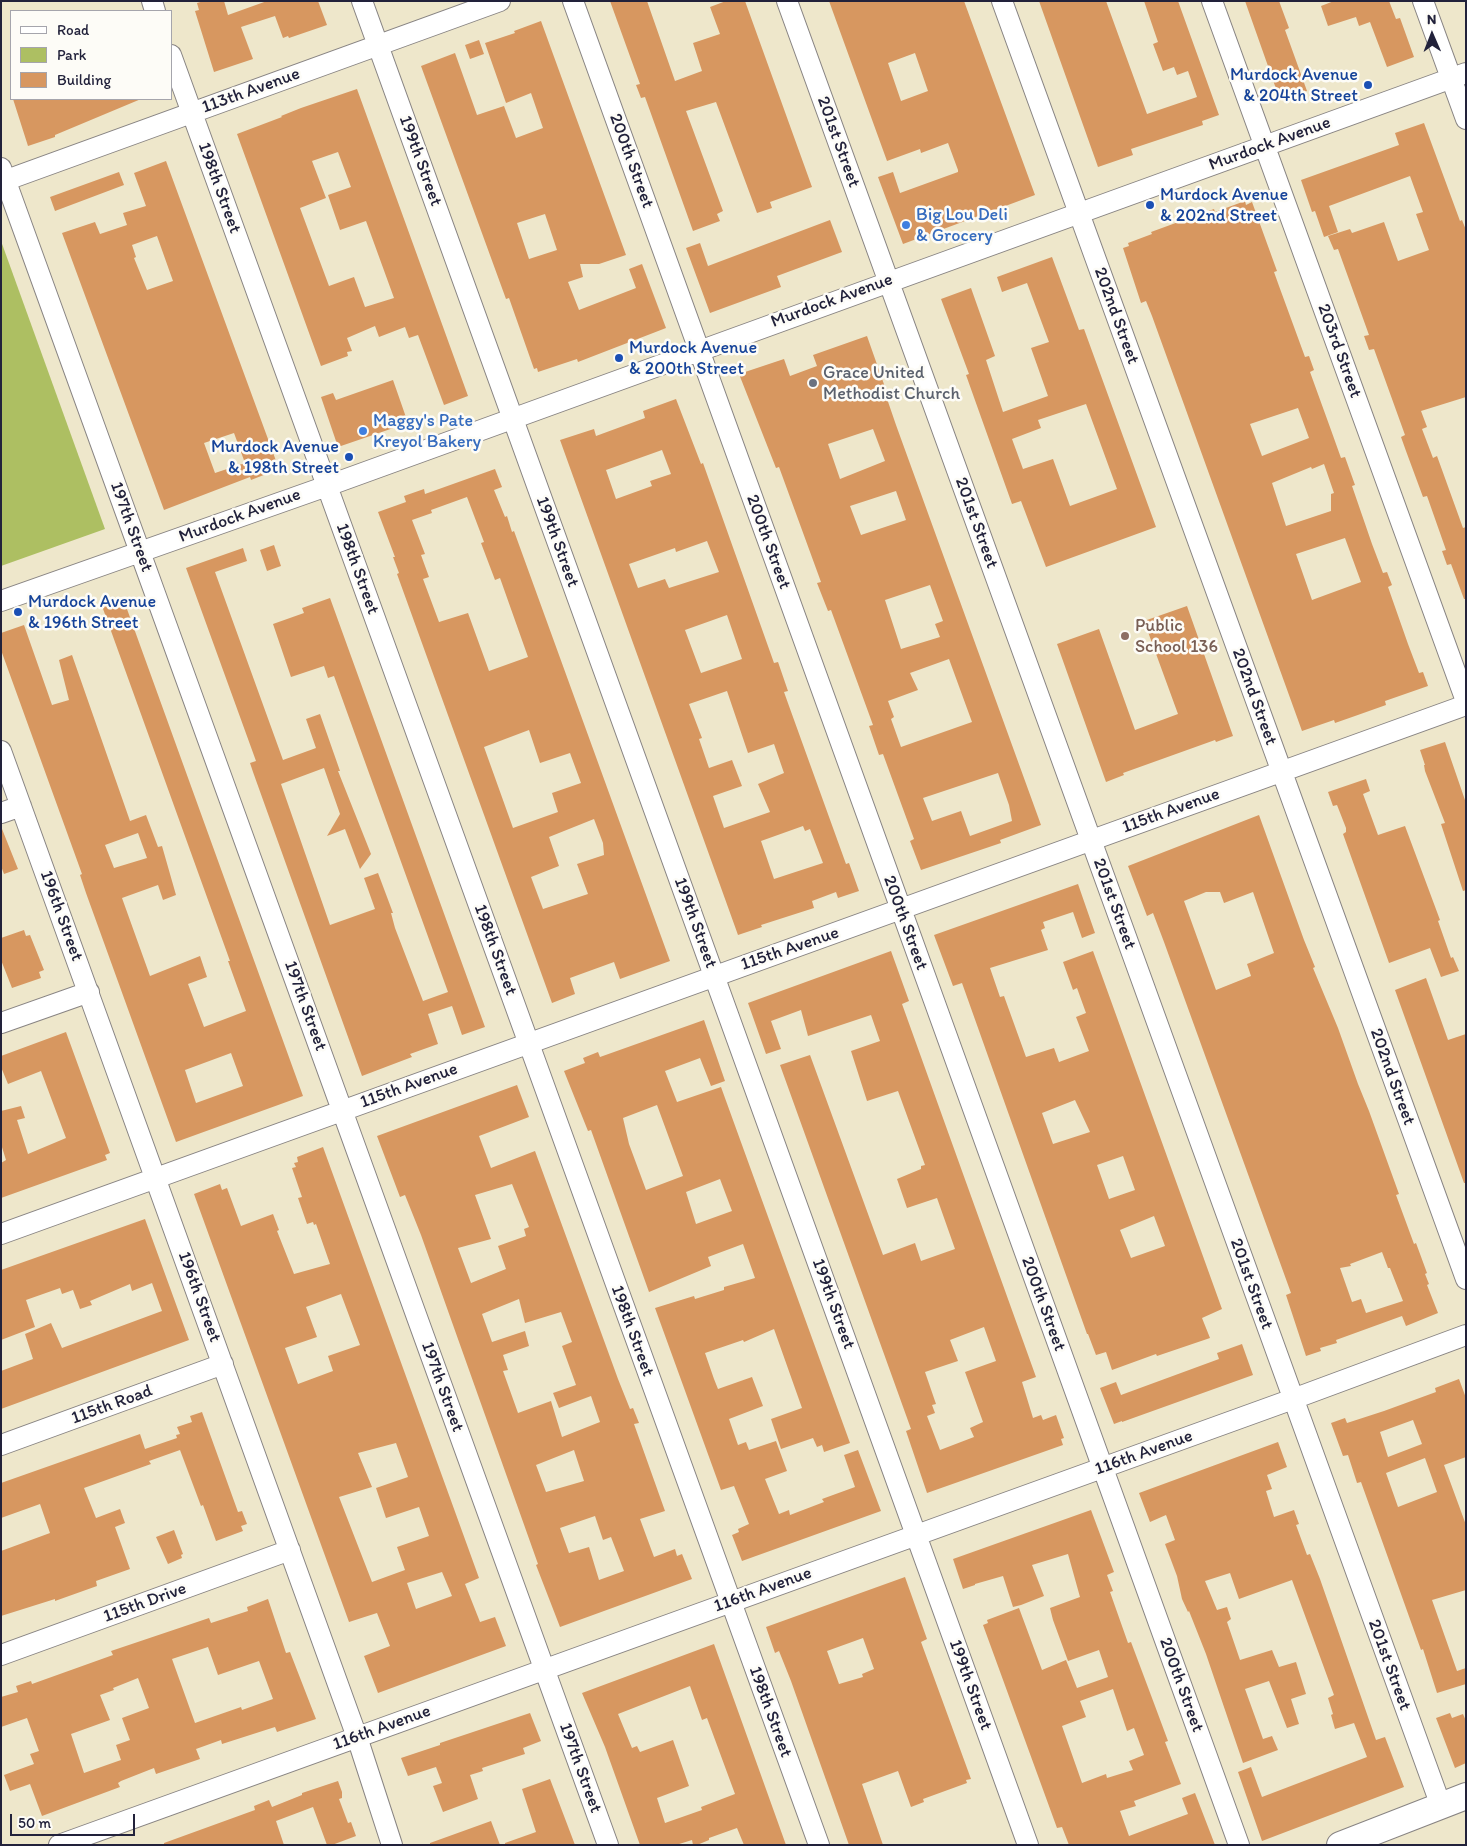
<!DOCTYPE html>
<style>
body{margin:0}
#map{position:relative;width:1467px;height:1846px;overflow:hidden;background:#eee7cb;font-family:Itim,sans-serif}
canvas{display:block}
.frame{position:absolute;inset:0;border:2px solid #22223b;pointer-events:none}
.legend{position:absolute;left:10px;top:10px;width:162px;height:90px;box-sizing:border-box;background:#fdfcf7;border:1px solid #a5a5ac;margin:0;padding:6px 9px;list-style:none;font-size:15px;color:#22223b}
.legend li{display:flex;align-items:center;gap:10px;height:25px}
.legend b{width:25px;border:1px solid #a5a5ac}
.north{position:absolute;left:1407px;top:10px;width:50px;height:50px;-webkit-text-stroke:4px #fdfcf7;paint-order:stroke;rotate:359deg;font-size:14px;font-weight:700;line-height:20px;text-align:center;color:#22223b}
.north::after{content:'';display:block;margin:auto;width:18px;height:22px;background:#22223b;clip-path:polygon(50% 0,100% 100%,50% 72%,0 100%)}
.scale{position:absolute;left:10px;top:1814px;width:125px;height:22px;box-sizing:border-box;border:2px solid #22223b;border-top:0;padding-left:6px;font-size:15px;line-height:18px;white-space:nowrap;color:#22223b;-webkit-text-stroke:4px #fdfcf7;paint-order:stroke}
</style>
<div id="map">
<canvas width="1467" height="1846"></canvas>
<div class="frame"></div>
<ul class="legend">
<li><b style="height:6px;background:#fff"></b>Road</li>
<li><b style="height:14px;background:#adbf62"></b>Park</li>
<li><b style="height:14px;background:#d79760"></b>Building</li>
</ul>
<div class="north">N</div>
<div class="scale">50 m</div>
</div>
<script>
const context = document.querySelector('canvas').getContext('2d');
context.lineJoin = 'round';
function fillPath(path, color) {
  context.fillStyle = color;
  context.fill(path, 'evenodd');
}
function shape(rows) {
  const path = new Path2D();
  for (const r of rows) {
    path.moveTo(r[0], r[1]);
    for (let i = 2; i < r.length; i += 2) path.lineTo(r[i], r[i + 1]);
  }
  return path;
}
function trace(path, color, width, dash) {
  context.strokeStyle = color;
  context.lineWidth = width;
  context.lineCap = dash ? 'butt' : 'round';
  context.setLineDash(dash || []);
  context.stroke(path);
}
function write(font, color, halo, rows, align = 'center') {
  context.font = font + ' Itim,sans-serif';
  context.lineWidth = 5;
  context.setLineDash([]);
  context.textBaseline = 'middle';
  context.strokeStyle = halo;
  context.fillStyle = color;
  for (const [text, x, y, turn = 0] of rows) {
    context.save();
    context.translate(x, y);
    context.rotate((+turn || 0) * Math.PI / 180);
    context.textAlign = isNaN(turn) ? turn : align;
    if (halo) context.strokeText(text, 0, 0);
    context.fillText(text, 0, 0);
    context.restore();
  }
}
fillPath(shape([
 [1,241,105,529,1,566]
]), '#adbf62');
fillPath(shape([
 [204,1,224,1,228,15,267,1,318,1,327,25,289,38,288,36,283,38,275,16,241,27,253,59,214,72,195,11,199,10,197,3],
 [610,1,647,1,675,81,702,71,693,43,720,34,710,7,726,1,745,1,812,187,770,202,772,208,757,213,716,102,686,111,723,211,717,214,720,221,693,231,645,97,641,98,636,85,640,84],
 [829,1,964,1,1035,195,903,244,878,177,893,172,900,193,958,172,958,170,948,143,921,153,920,149,887,161],
 [915,53,928,91,901,101,888,63],
 [1039,1,1106,1,1147,114,1197,97,1188,71,1177,75,1174,67,1163,71,1153,44,1158,42,1144,1,1178,1,1219,115,1202,121,1203,125,1131,149,1133,155,1098,167],
 [1245,1,1279,1,1289,28,1285,30,1307,91,1280,100],
 [1334,1,1389,1,1396,19,1400,18,1414,57,1387,67,1370,22,1359,26,1356,17,1328,26,1321,6],
 [541,21,626,255,599,264,580,264,583,277,568,282,579,310,636,288,629,269,642,264,666,328,578,362,577,359,538,372,537,368,534,369,509,298,506,299,421,66,455,53,477,115,504,106,516,138,543,128,531,93,506,103,485,43,515,33,514,31],
 [545,214,557,250,529,259,517,223],
 [479,40,484,54,470,59,465,45],
 [357,89,468,396,444,405,418,335,409,338,405,327,379,337,375,326,347,338,352,351,347,352,348,356,321,366,237,134,282,117,281,116,301,108],
 [338,152,351,187,328,195,340,230,366,221,394,298,365,307,354,277,329,286,300,208,326,198,312,161],
 [13,99,141,99,55,135,55,137,28,146],
 [1424,123,1460,221,1462,220,1466,230,1466,397,1421,411,1427,427,1422,429,1433,458,1437,456,1463,528,1466,527,1466,599,1464,599,1451,564,1447,565,1442,551,1446,550,1427,496,1423,497,1406,451,1401,437,1405,435,1374,349,1369,350,1364,336,1369,335,1338,249,1334,250,1328,236,1350,229,1352,233,1384,222,1398,261,1429,250,1416,214,1423,212,1410,176,1329,206,1338,232,1324,237,1315,211,1312,212,1301,180,1399,145,1395,133],
 [166,161,279,469,251,480,250,477,164,510,62,233,95,222,100,234,127,225,123,213,146,206,134,173],
 [157,236,173,281,147,290,134,258,136,257,132,245],
 [234,433,245,463,215,473,204,443],
 [119,172,124,185,55,211,50,197],
 [1245,201,1246,205,1252,202,1277,271,1274,272,1279,286,1305,357,1309,356,1314,370,1310,372,1331,430,1341,458,1345,457,1355,485,1352,486,1372,544,1383,573,1387,572,1392,585,1388,587,1408,644,1419,673,1423,672,1428,686,1385,701,1386,705,1355,716,1335,723,1334,720,1302,731,1152,316,1146,301,1141,303,1123,248,1129,246,1128,243,1152,234,1151,232,1214,209,1215,212],
 [1298,408,1309,438,1262,456,1250,424],
 [1324,464,1334,493,1331,494,1331,511,1286,526,1272,483,1311,467,1312,469],
 [1345,538,1361,582,1312,600,1296,554],
 [830,220,842,252,777,276,781,287,710,313,686,248,700,243,708,266],
 [1052,257,1079,330,1084,329,1156,527,1046,567,1021,501,1012,504,966,375,969,374,941,299,971,288,995,356,986,360,1003,412,1048,396,1031,348,1049,342,1027,283,1002,292,997,277],
 [1086,404,1117,489,1070,506,1053,459,1023,469,1012,439,1041,428,1038,420],
 [867,336,886,390,884,390,896,425,1041,825,1000,840,1001,843,921,870,910,841,914,839,883,754,879,755,869,726,873,725,831,610,828,611,817,583,821,582,779,467,776,468,739,374,784,359,790,376,817,366,813,355],
 [873,429,885,461,840,479,828,444],
 [896,491,906,520,861,535,850,506],
 [930,585,943,621,935,624,940,637,901,649,885,600],
 [949,659,972,722,901,747,891,719,894,717,888,701,918,690,910,673],
 [998,773,1009,805,1012,821,970,836,961,811,932,821,923,798],
 [393,380,408,423,338,447,321,397,333,393,336,400],
 [676,399,701,464,703,463,774,663,778,662,788,691,784,692,789,706,846,864,849,863,859,891,838,898,836,892,812,901,814,908,761,925,762,927,738,935,560,440,594,429,596,436,645,418,643,411],
 [662,450,671,474,650,481,652,486,616,499,606,470],
 [707,541,719,572,669,588,665,579,638,588,629,564,675,548,676,552],
 [727,615,742,659,701,673,685,630],
 [727,691,748,753,774,744,784,773,758,784,770,812,724,828,713,796,742,786,732,760,709,768,699,739,702,738,689,704],
 [803,826,805,831,810,829,823,863,774,879,761,841],
 [495,469,502,487,494,490,505,517,507,516,512,532,514,531,670,961,620,979,614,962,570,978,575,994,552,1003,397,574,399,573,393,557,395,557,378,512,406,502,404,496,424,489,425,494],
 [467,497,484,542,481,543,495,580,500,578,528,657,489,671,468,613,439,622,423,579,429,577,421,555,425,554,412,520,432,513,431,510],
 [529,730,540,763,570,753,581,783,552,793,558,812,513,828,484,747],
 [594,819,603,843,604,855,577,864,588,894,543,909,531,877,559,866,549,837],
 [274,545,281,566,267,571,260,550],
 [243,548,247,561,215,572,283,760,316,748,306,719,320,714,340,771,338,771,371,854,360,869,345,829,327,836,340,814,324,768,281,784,330,925,375,909,364,878,378,873,393,913,391,913,395,928,423,1001,448,992,334,676,328,678,324,666,291,677,273,624,304,613,302,608,330,598,485,1027,462,1035,452,1006,428,1014,438,1044,410,1054,412,1057,362,1076,253,772,250,763,256,761,186,568],
 [123,598,303,1096,176,1142,86,893,80,875,82,874,1,650,1,633,24,625,52,705,69,700,59,660,72,655,130,821,146,815,158,847,162,846,176,895,163,900,158,885,122,898,150,976,200,956,207,977,188,984,204,1027,246,1011,228,961,230,961,102,606],
 [138,833,147,858,114,868,105,845],
 [231,1053,243,1086,196,1103,185,1070],
 [1187,606,1233,736,1216,742,1215,740,1123,773,1124,775,1106,782,1057,644,1099,629,1135,730,1178,714,1144,621],
 [1445,742,1466,803,1466,890,1463,891,1441,824,1445,823,1425,771,1424,765,1425,765,1420,750],
 [1366,779,1370,791,1363,794,1378,835,1405,826,1440,920,1438,921,1451,958,1453,957,1459,971,1441,977,1430,948,1389,963,1343,834,1346,832,1346,828,1337,805,1333,806,1328,792],
 [1259,815,1304,940,1315,967,1313,968,1338,1028,1358,1084,1369,1111,1399,1194,1396,1195,1414,1244,1416,1243,1427,1273,1425,1274,1429,1284,1427,1285,1438,1313,1406,1326,1402,1316,1336,1340,1337,1343,1320,1348,1321,1351,1306,1356,1286,1295,1291,1293,1164,942,1153,913,1147,916,1128,866],
 [1206,892,1220,892,1224,903,1253,892,1274,953,1247,964,1251,976,1216,990,1184,901],
 [1382,1252,1388,1268,1390,1268,1403,1301,1366,1313,1361,1299,1352,1302,1340,1268,1351,1266,1350,1264],
 [2,829,18,869,4,874,1,866],
 [1078,884,1095,933,1082,938,1073,912,1043,922,1045,928,1041,930,1048,950,990,968,1000,997,1004,996,1026,1057,1054,1048,1059,1062,1089,1051,1076,1017,1086,1013,1077,988,1073,990,1063,962,1093,951,1222,1309,1202,1318,1210,1338,1157,1356,1156,1354,1112,1370,1106,1352,1096,1355,1088,1334,1087,1334,962,983,953,986,934,935],
 [1075,1100,1090,1132,1053,1144,1042,1113],
 [1123,1156,1135,1190,1109,1199,1097,1165],
 [1154,1216,1165,1246,1131,1258,1120,1230],
 [24,930,26,936,30,935,44,970,39,972,41,978,12,988,1,960,1,938],
 [891,951,909,1001,902,1004,1036,1377,1022,1382,1033,1418,1041,1415,1043,1420,1056,1415,1064,1438,1061,1439,1063,1445,927,1493,906,1431,911,1429,780,1065,810,1055,883,1255,915,1243,921,1261,955,1249,937,1198,907,1208,897,1179,921,1169,921,1166,925,1165,898,1091,867,1101,851,1051,880,1041,871,1015,808,1036,801,1010,771,1021,781,1049,766,1054,748,1003],
 [984,1327,996,1361,965,1372,983,1422,970,1428,974,1437,940,1450,927,1416,935,1413,932,1405,936,1404,925,1372,958,1361,950,1340],
 [1426,978,1448,1040,1466,1034,1466,1183,1464,1183,1395,990],
 [704,1020,725,1081,711,1086,700,1058,665,1071,677,1102,721,1087,850,1443,824,1452,822,1445,817,1447,813,1438,781,1449,771,1419,802,1408,774,1329,744,1342,743,1340,705,1353,714,1379,718,1389,752,1377,763,1406,729,1419,738,1445,746,1442,749,1450,776,1441,787,1471,765,1479,779,1514,789,1510,790,1515,824,1502,822,1499,855,1487,844,1455,858,1450,881,1511,742,1561,732,1535,739,1532,738,1529,749,1524,734,1486,721,1490,655,1308,694,1296,695,1299,724,1290,724,1287,755,1278,743,1244,708,1257,711,1266,649,1292,591,1130,588,1131,564,1071,585,1063,583,1058,598,1052,600,1057],
 [657,1105,683,1176,646,1190,629,1144,623,1118],
 [720,1179,732,1211,696,1224,686,1192],
 [66,1032,110,1153,105,1155,107,1160,1,1198,1,1163,6,1160,1,1144,1,1111,21,1106,25,1118,17,1120,28,1154,66,1138,41,1071,8,1084,1,1067,1,1056],
 [517,1085,529,1117,479,1136,491,1168,535,1151,618,1379,630,1409,633,1408,639,1423,634,1424,665,1511,640,1519,654,1557,675,1549,677,1556,682,1554,692,1579,560,1627,536,1565,538,1564,421,1235,405,1195,400,1197,377,1136],
 [512,1184,529,1227,524,1229,526,1236,498,1246,506,1269,471,1283,458,1248,491,1239,475,1195],
 [519,1299,525,1323,561,1312,572,1342,562,1346,576,1385,553,1393,559,1408,591,1396,600,1422,562,1437,551,1401,518,1413,503,1371,508,1370,503,1355,529,1346,525,1331,492,1342,482,1314],
 [574,1450,584,1481,546,1492,536,1465],
 [595,1516,603,1540,611,1537,624,1571,599,1580,589,1547,569,1553,560,1528],
 [323,1147,479,1578,465,1584,480,1622,495,1617,506,1646,378,1693,364,1656,390,1646,377,1613,349,1622,194,1194,220,1184,222,1190,227,1188,241,1226,273,1214,279,1230,277,1231,294,1274,330,1264,316,1224,314,1225,313,1222,307,1224,298,1198,302,1197,292,1168,296,1167,294,1163,298,1162,297,1157],
 [341,1294,360,1345,328,1356,333,1371,298,1384,285,1348,317,1337,306,1307],
 [396,1443,408,1477,376,1488,386,1518,419,1507,429,1536,397,1547,405,1570,372,1582,339,1497,372,1487,358,1453],
 [442,1572,452,1596,416,1609,407,1583],
 [145,1219,189,1340,1,1409,1,1371,33,1359,25,1334,51,1323,62,1348,162,1311,152,1283,132,1291,130,1284,90,1301,92,1305,80,1309,73,1290,62,1294,60,1288,26,1300,35,1327,1,1340,1,1270],
 [1242,1344,1253,1375,1122,1422,1122,1421,1114,1424,1100,1388,1116,1382,1121,1395,1219,1359,1217,1353],
 [1459,1379,1466,1398,1466,1457,1444,1465,1466,1525,1466,1590,1432,1600,1457,1671,1466,1668,1466,1684,1437,1693,1423,1649,1421,1650,1361,1482,1357,1483,1348,1455,1343,1456,1331,1423,1345,1418,1347,1423,1384,1411,1436,1392,1435,1388],
 [1413,1420,1422,1444,1388,1457,1380,1432],
 [1425,1458,1437,1492,1398,1507,1386,1473],
 [202,1412,238,1512,242,1511,247,1524,241,1526,243,1531,216,1541,203,1505,201,1506,180,1450,149,1461,151,1464,84,1488,96,1518,120,1509,125,1523,115,1527,130,1569,96,1581,97,1586,55,1601,55,1599,1,1616,1,1551,50,1533,40,1504,1,1518,1,1483,140,1434,145,1449,177,1438,176,1435,180,1434,177,1427,192,1422,190,1416],
 [1278,1442,1287,1467,1267,1475,1272,1489,1266,1491,1274,1517,1294,1510,1299,1524,1296,1525,1307,1555,1310,1554,1320,1579,1376,1740,1385,1737,1404,1787,1262,1841,1238,1772,1251,1767,1262,1797,1367,1757,1354,1723,1335,1729,1331,1715,1333,1714,1328,1698,1334,1695,1292,1580,1239,1599,1230,1573,1205,1581,1217,1610,1227,1607,1231,1619,1227,1622,1240,1660,1272,1650,1279,1667,1296,1662,1306,1694,1291,1699,1299,1724,1287,1728,1269,1681,1245,1689,1263,1739,1272,1736,1278,1750,1243,1763,1206,1654,1189,1611,1188,1612,1182,1599,1177,1576,1165,1544,1175,1540,1166,1515,1150,1522,1139,1493],
 [1091,1510,1114,1572,1107,1575,1113,1591,1110,1592,1128,1643,1131,1642,1155,1706,1168,1741,1165,1742,1181,1784,1134,1801,1136,1806,1120,1811,1129,1836,1188,1814,1182,1798,1195,1793,1215,1845,1069,1845,1062,1827,1057,1828,983,1625,988,1623,987,1620,1019,1608,1042,1670,1066,1660,1077,1688,1108,1677,1099,1650,1068,1661,1053,1620,1050,1608,1080,1597,1068,1554,1032,1565,1044,1596,1021,1605,1013,1607,1003,1576,975,1584,975,1585,963,1589,953,1559],
 [1113,1689,1127,1731,1134,1728,1144,1755,1129,1761,1133,1770,1107,1778,1106,1774,1082,1783,1062,1726,1086,1717,1080,1701],
 [174,1530,183,1554,181,1555,182,1558,168,1564,156,1537],
 [905,1577,927,1639,921,1642,971,1779,966,1780,967,1783,923,1799,924,1802,911,1807,898,1771,862,1784,883,1845,849,1845,791,1681,779,1651,775,1653,766,1627],
 [863,1638,874,1669,862,1674,863,1677,839,1684,827,1651],
 [268,1599,286,1653,290,1652,316,1719,277,1732,275,1727,222,1744,221,1740,196,1749,200,1759,156,1774,154,1768,121,1781,118,1783,120,1787,42,1816,30,1784,10,1791,4,1775,34,1764,30,1754,39,1751,27,1718,1,1727,1,1697,18,1692,16,1686,31,1681,32,1684,113,1655,111,1651,209,1618,211,1623,248,1611,247,1607],
 [208,1647,218,1675,259,1661,273,1699,242,1710,241,1707,195,1723,172,1659],
 [138,1678,149,1708,122,1718,130,1740,116,1745,121,1760,84,1773,71,1734,110,1720,100,1695,114,1690,113,1688],
 [714,1644,786,1845,744,1845,737,1828,709,1838,709,1840,697,1845,693,1845,692,1840,676,1845,640,1845,605,1747,582,1693],
 [690,1686,702,1720,707,1718,735,1794,701,1807,702,1810,665,1823,657,1798,689,1786,673,1740,640,1752,637,1746,632,1748,618,1714],
 [530,1713,541,1741,523,1748,525,1754,482,1768,483,1771,470,1775,478,1799,443,1812,433,1786,442,1783,436,1767,408,1776,401,1758,440,1745,440,1743],
 [1450,1713,1452,1718,1463,1714,1466,1721,1466,1763,1455,1768,1436,1718],
 [550,1779,575,1845,505,1845,505,1843,536,1832,522,1789],
 [338,1781,342,1792,342,1798,339,1799,348,1823,351,1822,356,1836,332,1845,327,1845,313,1807,276,1821,284,1845,164,1845,164,1843,255,1810,254,1806,269,1800,272,1807,302,1795,302,1793],
 [491,1821,500,1845,430,1845,430,1843]
]), '#d79760');
const minor = shape([
 [152,1,155,11],
 [362,1,1028,1845],
 [573,1,1239,1845],
 [787,1,1441,1806],
 [1002,1,1466,1279],
 [1212,1,1466,701],
 [1423,1,1466,119],
 [171,55,819,1845],
 [1,168,608,1845],
 [1,182,500,1],
 [1,601,327,486,1466,73],
 [1,751,357,1737,392,1845],
 [1,813,21,806],
 [1,1023,89,992],
 [1,1234,1466,705],
 [1,1445,223,1364],
 [1,1655,290,1550],
 [59,1845,1293,1399,1466,1335]
]);
const major = shape([
 [1340,1845,1466,1796]
]);
trace(minor, '#888483', 22);
trace(major, '#888483', 28);
trace(minor, '#fff', 20);
trace(major, '#fff', 26);
for (const [x, y, r, color] of [
 [1368,85,5,"#1a4fb4"],
 [1150,205,5,"#1a4fb4"],
 [906,225,5,"#3f7fe0"],
 [619,358,5,"#1a4fb4"],
 [813,383,5,"#6b7280"],
 [363,431,5,"#3f7fe0"],
 [349,457,5,"#1a4fb4"],
 [18,612,5,"#1a4fb4"],
 [1125,636,5,"#8d6e63"]
]) {
  const dot = new Path2D();
  dot.arc(x, y, r, 0, 2 * Math.PI);
  context.fillStyle = color;
  context.fill(dot);
  trace(dot, '#fdfcf7', 2);
}
write('18px', '#164399', '#fdfcf7', [
 ["Murdock Avenue",1358,75,"right"],
 ["& 204th Street",1358,96,"right"],
 ["Murdock Avenue",1160,195],
 ["& 202nd Street",1160,216],
 ["Murdock Avenue",629,348],
 ["& 200th Street",629,369],
 ["Murdock Avenue",339,447,"right"],
 ["& 198th Street",339,468,"right"],
 ["Murdock Avenue",28,602],
 ["& 196th Street",28,623]
], 'left');
write('18px', '#22223b', '#fdfcf7', [
 ["113th Avenue",251,91,-20],
 ["201st Street",838,142,70],
 ["Murdock Avenue",1270,144,-20],
 ["199th Street",420,161,70],
 ["200th Street",631,161,70],
 ["198th Street",219,188,70],
 ["Murdock Avenue",832,301,-20],
 ["202nd Street",1116,316,70],
 ["203rd Street",1339,351,70],
 ["Murdock Avenue",240,516,-20],
 ["201st Street",976,523,70],
 ["197th Street",131,527,70],
 ["199th Street",557,542,70],
 ["200th Street",768,542,70],
 ["198th Street",357,569,70],
 ["202nd Street",1254,697,70],
 ["115th Avenue",1171,811,-20],
 ["201st Street",1114,904,70],
 ["196th Street",61,916,70],
 ["199th Street",695,923,70],
 ["200th Street",905,923,70],
 ["115th Avenue",790,949,-19],
 ["198th Street",495,950,70],
 ["197th Street",305,1006,70],
 ["202nd Street",1392,1077,70],
 ["115th Avenue",409,1086,-20],
 ["201st Street",1251,1284,70],
 ["196th Street",199,1297,70],
 ["199th Street",833,1304,70],
 ["200th Street",1043,1304,70],
 ["198th Street",632,1331,70],
 ["197th Street",442,1387,70],
 ["115th Road",112,1405,-20],
 ["116th Avenue",1144,1453,-20],
 ["116th Avenue",763,1590,-20],
 ["115th Drive",145,1603,-20],
 ["201st Street",1389,1665,70],
 ["199th Street",970,1685,70],
 ["200th Street",1181,1685,70],
 ["198th Street",770,1712,70],
 ["116th Avenue",382,1728,-20],
 ["197th Street",580,1768,70]
]);
write('18px', '#366cbe', '#fdfcf7', [
 ["Big Lou Deli",916,215],
 ["& Grocery",916,236],
 ["Maggy's Pate",373,421],
 ["Kreyol Bakery",373,442]
], 'left');
write('18px', '#5b616d', '#fdfcf7', [
 ["Grace United",823,373],
 ["Methodist Church",823,394]
], 'left');
write('18px', '#785e54', '#fdfcf7', [
 ["Public",1135,626],
 ["School 136",1135,647]
], 'left');
</script>
